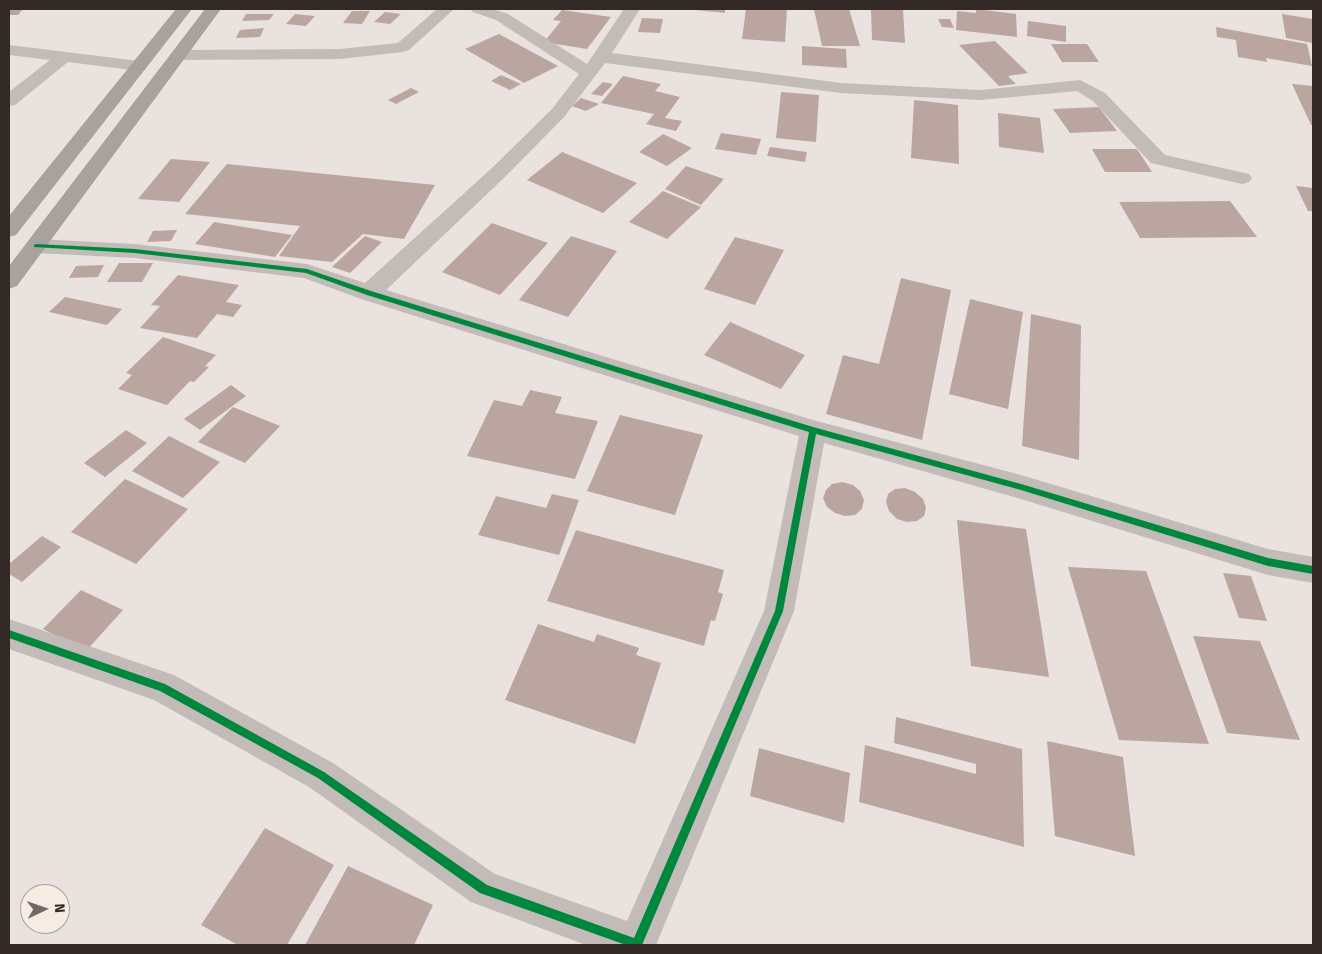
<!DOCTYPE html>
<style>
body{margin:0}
#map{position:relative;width:1322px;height:954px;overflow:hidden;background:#e9e2de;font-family:"Fira Sans",sans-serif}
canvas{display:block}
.frame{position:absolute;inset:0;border:10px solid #322826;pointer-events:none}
.north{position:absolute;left:20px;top:884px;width:50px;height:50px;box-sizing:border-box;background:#f7ece4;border:1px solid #a89e98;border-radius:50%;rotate:87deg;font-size:14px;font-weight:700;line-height:20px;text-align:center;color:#322826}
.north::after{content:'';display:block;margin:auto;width:18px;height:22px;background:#726966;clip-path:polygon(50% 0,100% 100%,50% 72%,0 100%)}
</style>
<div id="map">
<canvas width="1322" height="954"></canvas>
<div class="frame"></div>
<div class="north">N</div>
</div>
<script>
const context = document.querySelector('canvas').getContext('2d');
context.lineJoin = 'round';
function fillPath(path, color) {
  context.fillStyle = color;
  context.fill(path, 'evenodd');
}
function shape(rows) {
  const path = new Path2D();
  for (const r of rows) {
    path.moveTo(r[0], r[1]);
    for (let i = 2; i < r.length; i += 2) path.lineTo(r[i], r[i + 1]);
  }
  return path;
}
fillPath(shape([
 [9,9,23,9,18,15,9,15],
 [686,9,725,9,725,13],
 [746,9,787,9,785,42,742,39],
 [814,9,849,9,860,46,822,46],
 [871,9,903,9,905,43,872,40],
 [976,9,1016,14,1017,37,956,30,957,11,976,13],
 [562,10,611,17,587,49,544,42,561,21,553,20],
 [352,11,370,11,362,24,343,23],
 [385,12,401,14,390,24,374,22],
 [246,14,274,14,269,20,242,21],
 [295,14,315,16,306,26,286,24],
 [1282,14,1313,19,1313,43,1286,38],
 [642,18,663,19,660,33,638,32],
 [938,19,950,19,954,28,942,27],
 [1028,21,1066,26,1066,42,1027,36],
 [1216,27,1307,44,1312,66,1266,58,1267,62,1238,57,1236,40,1217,37],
 [264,28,260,37,236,38,240,30],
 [499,34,558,66,524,83,465,49],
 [995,41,1028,73,1008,76,1016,84,999,86,959,45],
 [1051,44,1087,44,1099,62,1062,62],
 [802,46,846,49,847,68,802,65],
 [501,75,521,84,510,90,491,81],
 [623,76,661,84,655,91,680,97,665,118,682,121,676,131,646,124,654,114,601,103],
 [603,82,613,84,602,96,591,94],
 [1292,84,1313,86,1313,125,1311,125],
 [411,88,419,92,396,104,388,100],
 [781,92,819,95,816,142,776,138],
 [581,98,599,104,586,111,572,106],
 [914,100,958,105,959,164,911,158],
 [1099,107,1117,131,1070,133,1053,109],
 [998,113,1040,118,1044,153,999,147],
 [721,133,761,139,756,155,715,149],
 [663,134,692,148,667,166,639,152],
 [770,147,807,152,805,162,767,156],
 [1092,149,1137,149,1152,172,1105,172],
 [562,152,637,183,603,213,527,180],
 [171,159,210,162,179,202,138,199],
 [227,164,435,185,404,239,363,234,332,262,279,256,300,226,185,214],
 [686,166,724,179,701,205,665,189],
 [1296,186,1313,188,1313,211,1308,211],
 [663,191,701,207,667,239,629,222],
 [1230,201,1257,237,1140,238,1119,202],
 [214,222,292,235,275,257,195,244],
 [492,223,548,243,500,295,442,272],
 [177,230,171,241,147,242,153,231],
 [365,236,382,242,350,273,332,267],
 [571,236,617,251,568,317,519,300],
 [735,237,784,250,755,305,704,289],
 [119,263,153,263,142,282,107,282],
 [104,265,98,277,69,278,76,266],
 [178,275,239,285,226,302,242,305,233,317,217,314,197,338,140,328,160,306,151,305],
 [901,278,951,290,922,440,826,414,843,355,879,364],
 [65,297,122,309,107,325,49,312],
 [970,299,1023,312,1008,409,949,394],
 [1031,314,1081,325,1079,460,1022,446],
 [730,322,805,355,781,389,704,355],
 [163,337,216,355,205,366,209,367,194,382,190,381,167,405,118,389,132,375,126,373],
 [231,385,246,396,200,430,184,419],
 [530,390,562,397,555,413,598,421,575,479,467,456,494,400,522,406],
 [233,407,280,426,245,463,198,442],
 [620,415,703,435,675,515,587,491],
 [126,430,147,443,105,477,84,463],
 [169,436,220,462,183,498,132,471],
 [125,479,188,509,136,564,71,532],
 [842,482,853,485,860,491,864,500,862,509,855,515,845,516,835,513,827,507,823,498,826,490,832,484],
 [905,488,915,492,923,499,926,508,924,516,917,521,907,522,897,519,889,511,886,502,888,494,895,489],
 [552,494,579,500,559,555,478,535,496,496,546,508],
 [957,520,1026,529,1049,677,971,666],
 [576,530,724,570,718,592,723,594,715,621,711,620,704,646,547,601],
 [42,536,61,547,22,582,9,574,9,564],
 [1068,567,1146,571,1209,744,1119,740],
 [1223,573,1251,576,1267,621,1239,618],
 [81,590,123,610,86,651,43,629],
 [538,624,594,642,597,634,639,648,636,655,661,663,635,744,505,700],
 [1193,636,1260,641,1300,740,1227,733],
 [896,717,1022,749,1024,847,859,802,865,745,976,774,976,764,894,743],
 [1047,741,1123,757,1135,856,1055,836],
 [759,748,850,773,844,823,750,796],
 [265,828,334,865,287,945,238,945,201,925],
 [348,866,433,905,414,945,305,945]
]), '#bba5a0');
fillPath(shape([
 [437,9,454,9,409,50,403,52,340,59,179,60,173,59,171,55,173,51,179,50,340,49,398,43,437,9],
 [470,9,493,9,508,14,587,64,624,9,640,9,612,53,841,83,981,90,1080,80,1105,93,1165,155,1249,174,1252,178,1249,182,1242,184,1151,163,1093,101,1077,91,981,100,841,93,605,63,564,117,506,176,386,290,813,420,1021,475,1268,549,1313,557,1313,583,1268,575,1021,499,824,443,794,611,656,945,586,945,471,902,309,787,154,700,9,649,9,619,174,675,333,763,495,874,627,921,764,611,799,436,361,299,304,278,135,258,36,253,28,251,25,246,28,241,36,239,135,244,307,264,365,283,492,168,552,109,579,74,496,20,473,12,470,9],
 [9,45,139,61,145,62,147,66,145,70,139,71,68,62,15,105,9,106,9,92,50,60,9,55,9,45]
]), '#c2bbb7');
fillPath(shape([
 [176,9,192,9,16,235,9,237,9,216,176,9],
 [205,9,221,9,17,286,9,289,9,266,205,9]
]), '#a8a19d');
fillPath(shape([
 [36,244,135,249,307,269,371,291,813,427,1021,484,1268,558,1313,566,1313,574,1268,566,1021,490,816,434,783,611,642,945,626,945,480,893,318,778,160,691,9,638,9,630,165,684,324,772,487,885,634,938,775,611,809,432,367,295,306,273,135,253,34,247,34,245,36,244]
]), '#00873e');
</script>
